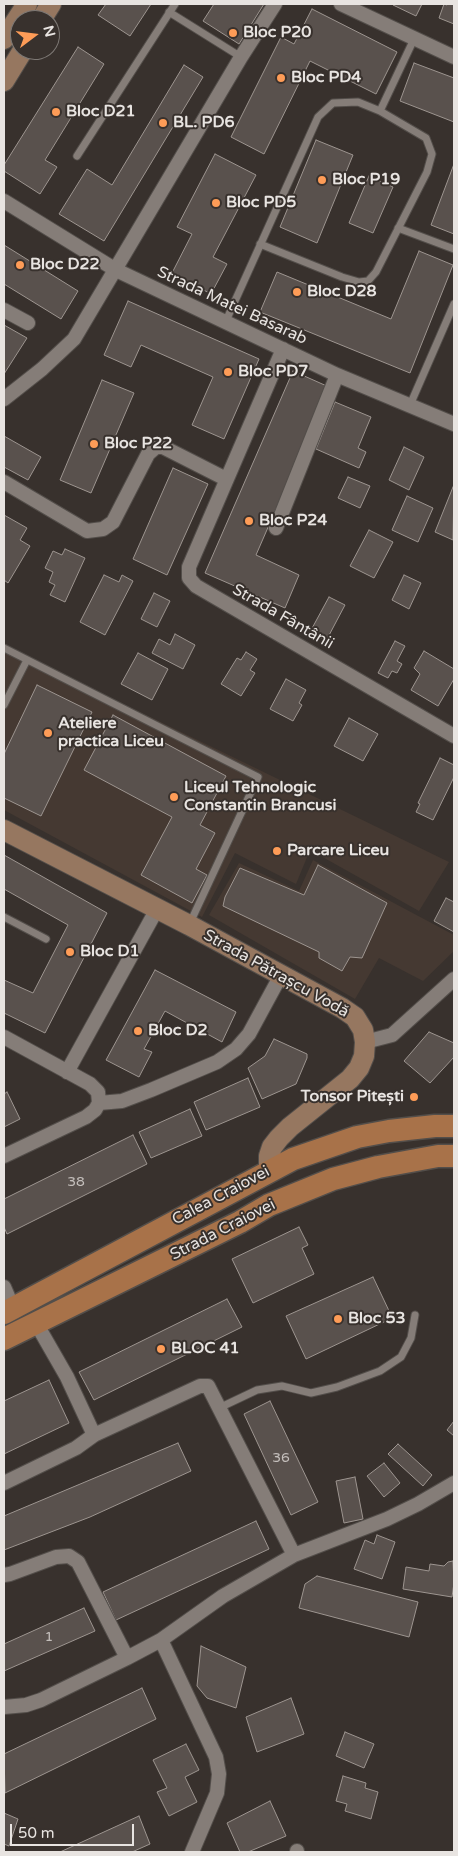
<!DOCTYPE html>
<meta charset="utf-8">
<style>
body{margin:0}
#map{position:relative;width:458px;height:1856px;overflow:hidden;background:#38312d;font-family:"Varela Round",sans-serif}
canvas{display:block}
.frame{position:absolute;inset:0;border:5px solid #e8e4e1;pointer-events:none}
.north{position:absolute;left:10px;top:10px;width:50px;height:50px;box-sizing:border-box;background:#38312d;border:1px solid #7e7975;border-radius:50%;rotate:75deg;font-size:14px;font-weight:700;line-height:20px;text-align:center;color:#e8e4e1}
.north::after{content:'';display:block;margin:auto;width:18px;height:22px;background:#fe9c57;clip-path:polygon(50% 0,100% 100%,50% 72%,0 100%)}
.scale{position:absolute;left:10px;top:1824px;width:124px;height:22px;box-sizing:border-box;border:2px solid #e8e4e1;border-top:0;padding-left:6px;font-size:15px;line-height:18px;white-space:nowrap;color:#e8e4e1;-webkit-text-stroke:4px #38312d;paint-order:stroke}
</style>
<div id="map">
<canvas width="458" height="1856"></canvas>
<div class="frame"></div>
<div class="north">N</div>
<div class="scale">50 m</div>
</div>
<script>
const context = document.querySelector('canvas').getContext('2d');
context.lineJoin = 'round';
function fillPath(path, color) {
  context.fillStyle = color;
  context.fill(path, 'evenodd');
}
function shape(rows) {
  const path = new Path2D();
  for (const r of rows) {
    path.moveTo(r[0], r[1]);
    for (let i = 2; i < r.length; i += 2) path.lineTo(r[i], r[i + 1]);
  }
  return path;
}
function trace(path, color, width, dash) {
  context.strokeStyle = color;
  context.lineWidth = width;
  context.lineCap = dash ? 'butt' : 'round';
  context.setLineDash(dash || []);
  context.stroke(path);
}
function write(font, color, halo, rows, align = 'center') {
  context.font = font + ' "Varela Round",sans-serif';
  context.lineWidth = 4;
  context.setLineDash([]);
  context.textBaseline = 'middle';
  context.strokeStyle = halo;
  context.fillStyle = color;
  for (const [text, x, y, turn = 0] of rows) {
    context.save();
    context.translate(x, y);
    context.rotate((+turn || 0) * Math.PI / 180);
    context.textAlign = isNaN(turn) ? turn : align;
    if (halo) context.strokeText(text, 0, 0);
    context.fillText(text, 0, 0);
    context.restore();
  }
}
fillPath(shape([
 [4,646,449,862,419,911,310,850,296,884,235,853,202,917,4,810],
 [313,860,454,935,454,951,423,981,379,958,355,999,209,915,239,863,299,891]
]), '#453932');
const building = shape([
 [106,4,151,4,130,36,98,15,106,4],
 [214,4,264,4,239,44,203,21,214,4],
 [394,4,422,4,416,16,393,5,394,4],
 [444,4,447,5,448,4,454,4,454,24,439,18,444,4],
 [312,9,397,52,376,94,310,61,264,154,231,137,281,37,294,44,312,9],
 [78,47,104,64,45,160,57,167,40,194,4,171,4,165,78,47],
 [414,63,454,78,454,122,400,101,414,63],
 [184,65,203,77,104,241,59,214,87,169,112,185,184,65],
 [316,140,353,155,317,243,280,227,316,140],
 [215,154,256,175,213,257,227,264,211,294,172,273,192,234,177,227,215,154],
 [454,164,454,234,431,225,454,164],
 [369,176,393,187,373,233,349,223,369,176],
 [4,245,78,291,61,319,4,284,4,245],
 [419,251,453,265,410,373,260,312,277,272,391,319,419,251],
 [128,301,259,359,224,439,192,425,213,377,141,345,131,367,104,355,128,301],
 [4,325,27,338,4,374,4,325],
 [293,371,329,387,256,555,299,575,285,608,205,573,293,371],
 [102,380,134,393,91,493,60,480,102,380],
 [335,402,371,417,358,448,366,452,359,468,316,449,335,402],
 [4,436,41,457,28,480,4,467,4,436],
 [404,447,424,457,409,490,389,480,404,447],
 [173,468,208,484,167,575,133,559,173,468],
 [348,477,370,486,360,508,338,498,348,477],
 [453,487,454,487,453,540,435,532,453,487],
 [407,496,433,508,418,542,392,530,407,496],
 [4,515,27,528,20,540,30,546,8,583,4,580,4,515],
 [369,530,393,542,374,578,350,566,369,530],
 [65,549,85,558,65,602,50,595,55,585,49,582,53,572,45,568,53,551,62,555,65,549],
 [104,575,119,582,122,575,133,581,105,635,80,622,104,575],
 [404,575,421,583,409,609,392,600,404,575],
 [154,593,170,601,157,627,141,619,154,593],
 [329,597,345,605,326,641,310,632,329,597],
 [175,634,195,645,183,669,152,653,159,639,170,645,175,634],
 [395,641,405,646,397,661,402,664,397,673,392,671,388,678,378,673,395,641],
 [424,651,454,669,454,679,438,706,411,690,420,674,414,668,424,651],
 [246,652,257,659,250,670,255,673,241,696,221,684,237,658,241,660,246,652],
 [138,653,168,669,152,700,121,684,138,653],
 [286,679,306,690,299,703,302,705,293,721,270,709,286,679],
 [37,685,92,712,41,816,4,798,4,754,37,685],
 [113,715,226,776,200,825,215,833,196,869,207,875,192,903,141,875,172,817,84,770,113,715],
 [349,718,378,734,363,761,334,746,349,718],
 [440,758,454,765,454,777,433,820,416,812,420,804,418,803,440,758],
 [4,855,107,913,45,1033,4,1013,4,980,33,993,68,925,4,889,4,855],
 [318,865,387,903,362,958,350,957,342,971,319,958,319,952,223,906,225,897,240,868,304,895,318,865],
 [446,898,454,902,454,932,434,921,446,898],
 [155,970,236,1012,222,1042,165,1011,144,1049,152,1052,139,1077,106,1060,155,970],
 [429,1032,454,1043,454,1057,430,1083,404,1061,429,1032],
 [274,1039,307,1054,307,1058,296,1084,262,1099,248,1068,265,1056,274,1039],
 [248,1078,260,1107,206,1130,194,1102,248,1078],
 [7,1092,20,1119,4,1127,4,1094,7,1092],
 [190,1109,202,1136,151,1158,139,1132,190,1109],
 [133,1135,147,1164,7,1234,4,1227,4,1199,133,1135],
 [299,1227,308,1245,302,1248,314,1274,253,1303,232,1259,299,1227],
 [373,1277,391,1315,386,1321,306,1359,286,1316,373,1277],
 [227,1299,242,1327,94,1400,79,1372,227,1299],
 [49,1380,69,1423,4,1454,4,1401,49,1380],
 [270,1401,318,1502,291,1515,244,1414,270,1401],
 [454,1421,454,1436,447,1430,454,1421],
 [178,1443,191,1471,90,1517,4,1550,4,1516,178,1443],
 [398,1444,432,1475,423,1486,388,1454,398,1444],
 [384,1463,400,1483,384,1497,367,1476,384,1463],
 [355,1477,363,1519,344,1523,336,1481,355,1477],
 [256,1521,269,1549,116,1620,103,1592,256,1521],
 [377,1535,395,1542,382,1579,354,1569,365,1540,374,1544,377,1535],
 [453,1561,454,1583,452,1597,403,1589,406,1567,429,1571,430,1564,444,1566,448,1562,453,1561],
 [317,1576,418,1602,409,1637,299,1608,305,1584,317,1576],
 [84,1608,95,1631,4,1671,4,1644,84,1608],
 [201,1646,246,1667,236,1708,207,1698,197,1686,201,1646],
 [142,1688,156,1719,5,1793,4,1754,142,1688],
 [291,1698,304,1734,257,1752,246,1717,291,1698],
 [345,1732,374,1744,364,1768,336,1756,345,1732],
 [186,1744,199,1770,185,1777,197,1802,169,1816,157,1792,167,1788,153,1760,186,1744],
 [343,1776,366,1783,365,1788,378,1792,371,1819,345,1811,347,1804,336,1801,343,1776],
 [270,1801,286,1836,248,1852,240,1852,227,1823,270,1801],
 [4,1813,18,1819,9,1846,4,1844,4,1813],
 [139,1816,150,1844,132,1852,60,1852,139,1816]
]);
fillPath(building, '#59514d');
trace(building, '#9d9590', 1);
const lane = shape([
 [169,12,241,57],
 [77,156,175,4],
 [398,228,454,249],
 [260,244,342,277,359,282,368,281,376,272,427,172,432,154,426,138,380,111],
 [225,323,318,117,333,103,358,102,380,111,414,39],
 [410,405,454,304],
 [4,648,258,777,190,923],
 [4,705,27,660],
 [4,917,46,939],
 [219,1408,257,1390,282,1386,311,1393,337,1387,380,1371,401,1357,411,1338,415,1315]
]);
const street = shape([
 [341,4,454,57],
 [4,201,116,270,337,375,454,424],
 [4,310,28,323],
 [283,349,189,567,189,578,196,586,454,736],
 [4,399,42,369,74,339,241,57,275,4],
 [4,482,87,531,103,529,113,522,148,454,156,447,163,447,226,479],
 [276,528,337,375],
 [4,1037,90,1084,98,1092,99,1103,95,1110,86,1117,4,1156],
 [365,1042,392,1035,454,979],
 [67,1072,157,909],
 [99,1103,122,1101,151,1090,217,1062,236,1049,249,1034,281,975],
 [4,1287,13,1308],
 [36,1323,67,1377,94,1435,200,1386,208,1386,294,1555],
 [4,1483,76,1448,94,1435],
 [4,1575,10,1574,56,1557,69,1556,78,1562,127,1658],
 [161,1640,216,1757,219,1774,217,1793,192,1852],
 [4,1707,26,1705,41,1700,127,1658,161,1640,223,1596,294,1555,387,1519,418,1504,454,1483],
 [297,1852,297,1851]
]);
const secondary = shape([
 [41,20,51,4],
 [4,39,27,4],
 [4,81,23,50],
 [4,830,189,925,342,1008,355,1017,363,1030,365,1042,364,1056,359,1068,350,1079,290,1127,279,1138,272,1147,269,1156,269,1170]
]);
const primary = shape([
 [4,1313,293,1159,357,1137,389,1131,435,1126,454,1126],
 [4,1339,240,1222,269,1205,333,1179,378,1167,438,1156,454,1156]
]);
trace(lane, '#534e4a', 9);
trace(street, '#534e4a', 16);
trace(secondary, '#534e4a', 22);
trace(primary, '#534e4a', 25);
trace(lane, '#857d78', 7);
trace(street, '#857d78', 14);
trace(secondary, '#967760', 20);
trace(primary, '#a87249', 22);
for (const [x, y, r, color] of [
 [233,33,5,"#fe9c57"],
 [281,78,5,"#fe9c57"],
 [56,112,5,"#fe9c57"],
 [163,123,5,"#fe9c57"],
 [322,180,5,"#fe9c57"],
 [216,203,5,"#fe9c57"],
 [20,265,5,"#fe9c57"],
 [297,292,5,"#fe9c57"],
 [228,372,5,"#fe9c57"],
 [94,444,5,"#fe9c57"],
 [249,521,5,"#fe9c57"],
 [48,733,5,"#fe9c57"],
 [174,797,5,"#fe9c57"],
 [277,851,5,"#fe9c57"],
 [70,952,5,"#fe9c57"],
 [138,1031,5,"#fe9c57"],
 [414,1097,5,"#fe9c57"],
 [338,1319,5,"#fe9c57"],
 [161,1349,5,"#fe9c57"]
]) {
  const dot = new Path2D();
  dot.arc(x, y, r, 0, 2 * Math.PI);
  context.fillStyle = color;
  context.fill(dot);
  trace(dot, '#38312d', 2);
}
write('14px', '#c4bfbc', null, [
 ["38",76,1182],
 ["36",281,1458],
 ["1",49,1637]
]);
write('bold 16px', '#e8e4e1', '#38312d', [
 ["Bloc P20",243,33],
 ["Bloc PD4",291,78],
 ["Bloc D21",66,112],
 ["BL. PD6",173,123],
 ["Bloc P19",332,180],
 ["Bloc PD5",226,203],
 ["Bloc D22",30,265],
 ["Bloc D28",307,292],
 ["Bloc PD7",238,372],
 ["Bloc P22",104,444],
 ["Bloc P24",259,521],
 ["Ateliere",58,724],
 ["practica Liceu",58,742],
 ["Liceul Tehnologic",184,788],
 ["Constantin Brancusi",184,806],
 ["Parcare Liceu",287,851],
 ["Bloc D1",80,952],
 ["Bloc D2",148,1031],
 ["Tonsor Pitești",404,1097,"right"],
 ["Bloc 53",348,1319],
 ["BLOC 41",171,1349]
], 'left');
write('16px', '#e8e4e1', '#38312d', [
 ["Strada Matei Basarab",232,306,25],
 ["Strada Fântânii",283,617,30],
 ["Strada Pătrașcu Vodă",276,974,29],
 ["Calea Craiovei",221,1196,-28],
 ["Strada Craiovei",223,1230,-27]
]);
</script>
